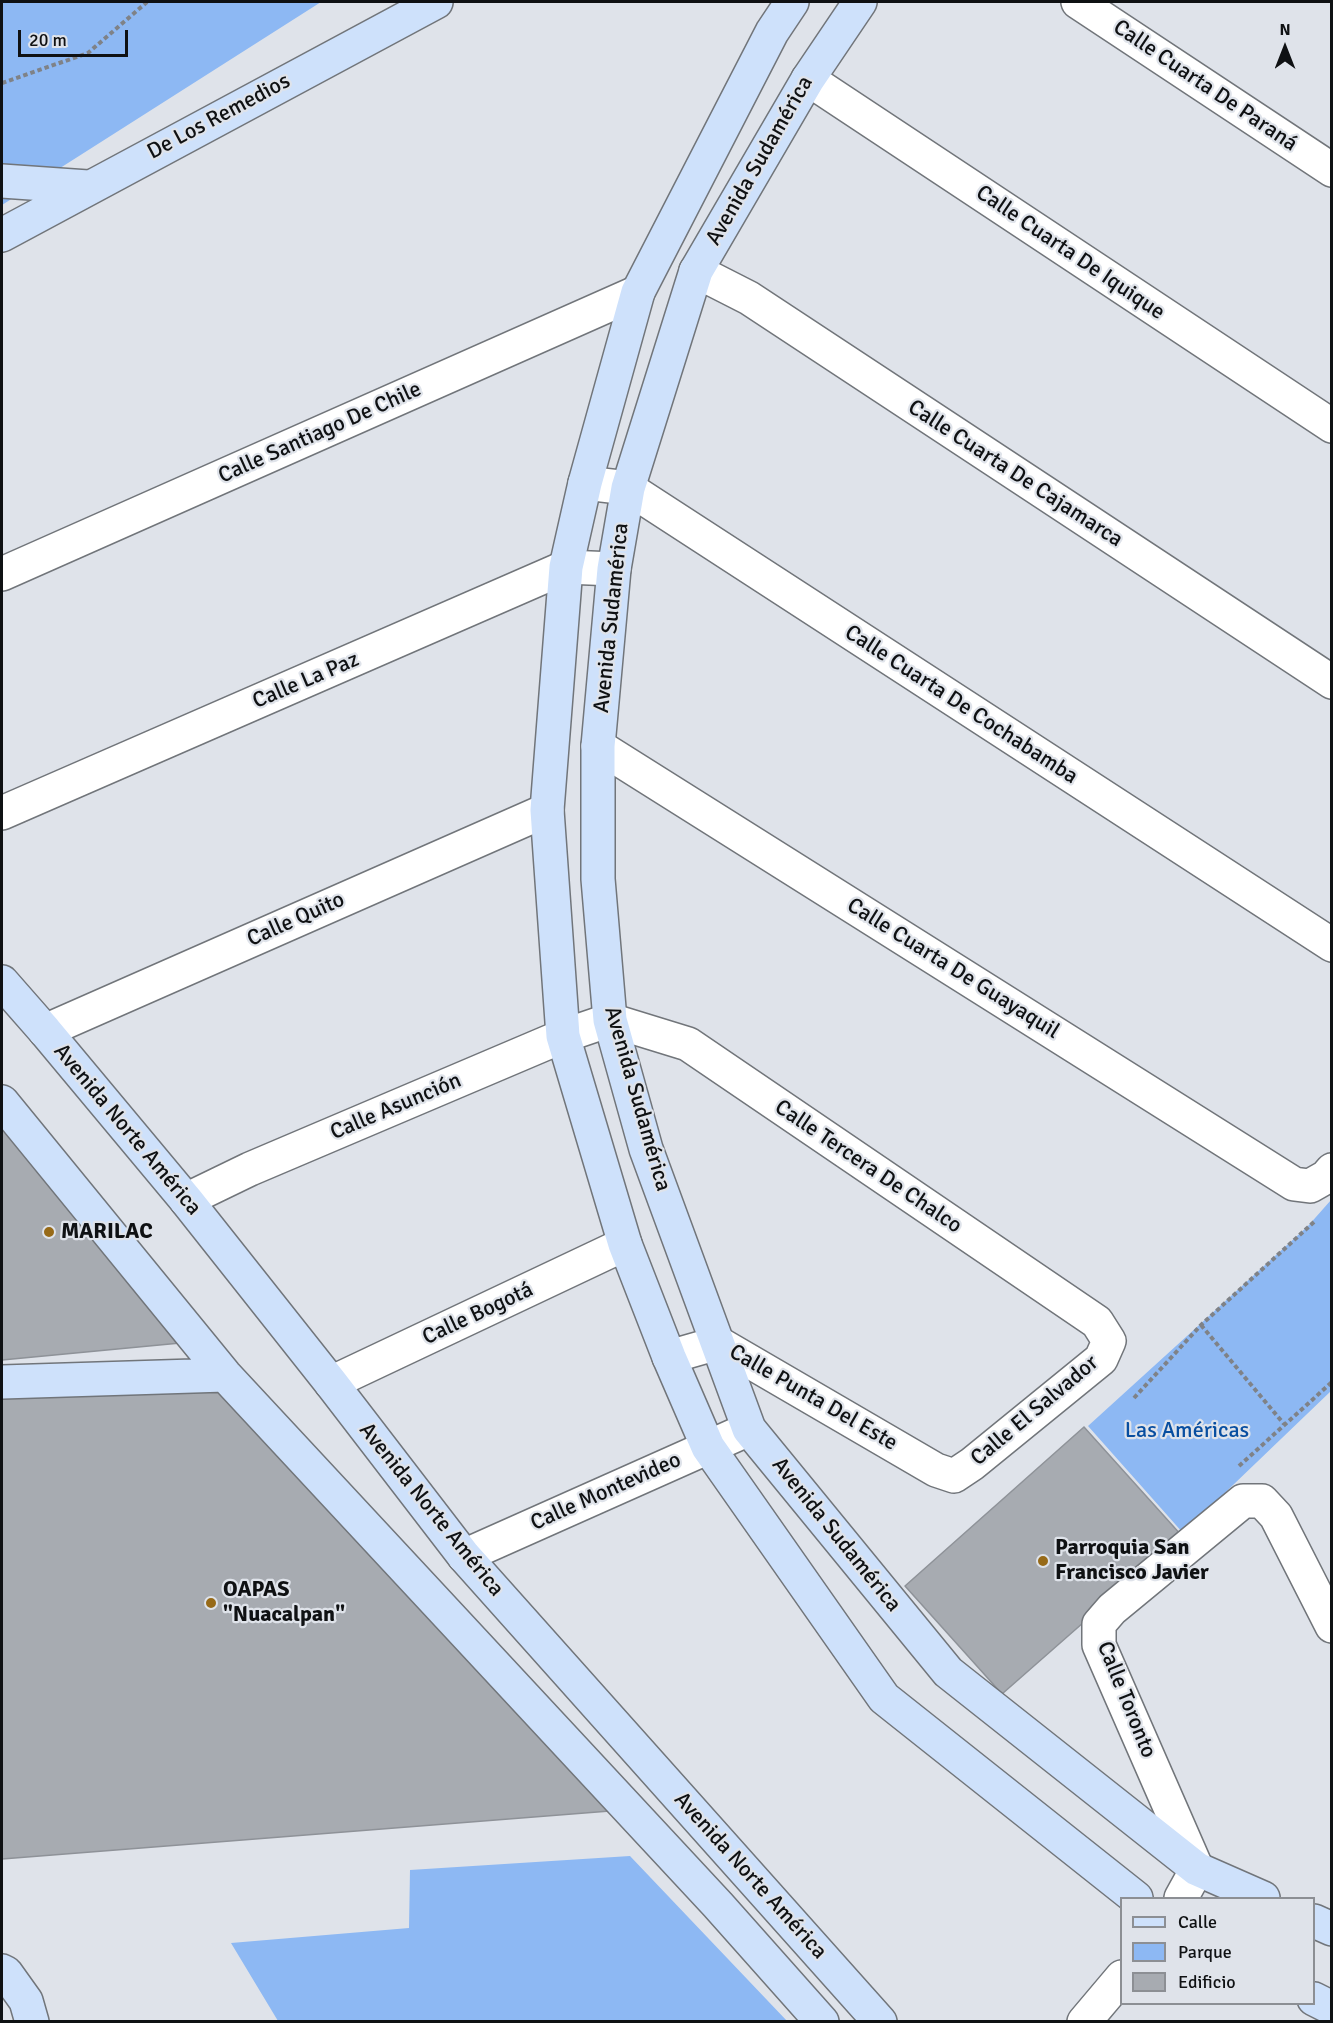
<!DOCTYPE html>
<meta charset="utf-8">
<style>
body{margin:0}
#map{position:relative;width:1333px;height:2023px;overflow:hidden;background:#dfe3ea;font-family:Signika,sans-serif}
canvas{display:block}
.frame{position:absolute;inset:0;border:3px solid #0f1113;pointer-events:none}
.legend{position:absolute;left:1120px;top:1897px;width:195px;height:108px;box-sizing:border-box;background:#dfe3ea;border:2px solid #8c8f94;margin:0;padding:8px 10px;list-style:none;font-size:18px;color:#0f1113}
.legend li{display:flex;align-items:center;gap:12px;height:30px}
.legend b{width:30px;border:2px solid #8c8f94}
.north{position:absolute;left:1255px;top:18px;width:60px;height:60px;-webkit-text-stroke:4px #dfe3ea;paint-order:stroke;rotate:0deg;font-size:16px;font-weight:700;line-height:24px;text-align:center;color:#0f1113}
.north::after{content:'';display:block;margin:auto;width:21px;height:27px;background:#0f1113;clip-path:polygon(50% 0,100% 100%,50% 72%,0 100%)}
.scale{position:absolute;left:18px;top:30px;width:110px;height:27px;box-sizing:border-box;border:3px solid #0f1113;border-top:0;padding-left:8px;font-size:18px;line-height:21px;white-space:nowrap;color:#0f1113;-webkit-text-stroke:4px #dfe3ea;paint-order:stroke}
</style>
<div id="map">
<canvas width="1333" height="2023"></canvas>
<div class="frame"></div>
<ul class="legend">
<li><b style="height:8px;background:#cee1fb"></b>Calle</li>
<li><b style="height:16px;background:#8db8f3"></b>Parque</li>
<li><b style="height:16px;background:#a7abb1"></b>Edificio</li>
</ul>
<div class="north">N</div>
<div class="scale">20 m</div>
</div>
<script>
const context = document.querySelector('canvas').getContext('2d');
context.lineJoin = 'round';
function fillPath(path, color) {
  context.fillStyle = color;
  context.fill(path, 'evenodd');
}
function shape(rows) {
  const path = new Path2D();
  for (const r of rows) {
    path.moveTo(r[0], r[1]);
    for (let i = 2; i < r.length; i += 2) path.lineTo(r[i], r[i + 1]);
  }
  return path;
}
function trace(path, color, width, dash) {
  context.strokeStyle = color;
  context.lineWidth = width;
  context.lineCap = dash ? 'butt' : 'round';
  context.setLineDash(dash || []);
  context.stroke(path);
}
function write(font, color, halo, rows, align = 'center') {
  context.font = font + ' Signika,sans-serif';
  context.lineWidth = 4.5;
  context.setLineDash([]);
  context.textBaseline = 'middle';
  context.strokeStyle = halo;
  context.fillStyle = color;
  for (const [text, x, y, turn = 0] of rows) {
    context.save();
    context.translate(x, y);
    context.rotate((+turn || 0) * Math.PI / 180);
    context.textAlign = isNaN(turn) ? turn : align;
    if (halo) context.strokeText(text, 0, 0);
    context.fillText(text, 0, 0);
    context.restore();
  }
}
fillPath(shape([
 [2,2,321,2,2,205],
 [1331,1200,1331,1391,1183,1533,1088,1426,1308,1226],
 [630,1856,787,2021,278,2021,231,1943,409,1928,410,1870]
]), '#8db8f3');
const building = shape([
 [2,1122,191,1342,2,1360,2,1122],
 [224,1388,610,1811,2,1859,2,1395,224,1388],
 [1084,1427,1182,1536,1002,1694,905,1586,1084,1427]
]);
fillPath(building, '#a7abb1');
trace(building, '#8e9298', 1.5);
const street = shape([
 [1078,2,1332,170],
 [808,79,1332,426],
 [696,271,749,298,1332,682],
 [585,483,628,488,1332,945],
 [2,574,638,292],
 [598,746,1294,1184,1310,1186,1326,1177,1332,1170],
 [2,813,566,567,614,569],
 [45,1031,547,810],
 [186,1200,250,1169,563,1036,610,1020,688,1044,1097,1322,1109,1341,1101,1359,972,1464,954,1476,936,1470,718,1343,669,1357],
 [331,1383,625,1244],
 [464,1556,749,1429],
 [1181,1898,1197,1869,1099,1645,1099,1624,1112,1609,1243,1501,1262,1501,1276,1516,1332,1626],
 [1084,2022,1122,1977]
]);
const secondary = shape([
 [792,2,772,32,638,292,585,483,566,567,547,810,563,1036,625,1244,669,1357,708,1447,884,1698,1136,1898],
 [860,2,808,79,696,271,628,488,614,569,598,746,598,879,610,1020,646,1149,749,1429,948,1672,1197,1869,1263,1898],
 [2,181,88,187],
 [2,235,436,2],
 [2,982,45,1031,186,1200,331,1383,464,1556,880,2022],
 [2,1102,225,1375,718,1905,822,2022],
 [2,1382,225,1375],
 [1314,1921,1332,1929],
 [2,1971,6,1973,26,2001,32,2022],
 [1314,1999,1332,2008]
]);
trace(street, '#71757a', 36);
trace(secondary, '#71757a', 36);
trace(shape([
 [2,83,88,53,147,2],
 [1201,1325,1284,1424],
 [1134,1398,1201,1325,1315,1221],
 [1239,1466,1332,1382]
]), '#7f8287', 4, [4.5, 3]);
trace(street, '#fff', 33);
trace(secondary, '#cee1fb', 33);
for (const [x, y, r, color] of [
 [49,1232,6,"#976a18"],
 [1043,1561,6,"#976a18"],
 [211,1603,6,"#976a18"]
]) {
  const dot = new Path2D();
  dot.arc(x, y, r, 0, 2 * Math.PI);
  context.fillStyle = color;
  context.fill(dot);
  trace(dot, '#dfe3ea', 2);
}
write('22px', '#0f1113', '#dfe3ea', [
 ["Calle Cuarta De Paraná",1205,86,34],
 ["De Los Remedios",219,117,-28],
 ["Avenida Sudamérica",760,161,-60],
 ["Calle Cuarta De Iquique",1070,253,34],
 ["Calle Santiago De Chile",320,433,-24],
 ["Calle Cuarta De Cajamarca",1015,474,33],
 ["Avenida Sudamérica",612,618,-84],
 ["Calle La Paz",306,681,-23],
 ["Calle Cuarta De Cochabamba",961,705,33],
 ["Calle Quito",296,920,-24],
 ["Calle Cuarta De Guayaquil",953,969,32],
 ["Avenida Sudamérica",637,1099,74],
 ["Calle Asunción",396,1107,-23],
 ["Avenida Norte América",127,1130,50],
 ["Calle Tercera De Chalco",868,1167,34],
 ["Calle Bogotá",478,1314,-25],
 ["Calle Punta Del Este",813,1398,30],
 ["Calle El Salvador",1035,1411,-40],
 ["Calle Montevideo",606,1492,-24],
 ["Avenida Norte América",431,1510,51],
 ["Avenida Sudamérica",836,1535,51],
 ["Calle Toronto",1126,1700,68],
 ["Avenida Norte América",750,1876,48]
]);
write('bold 22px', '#0f1113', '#dfe3ea', [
 ["MARILAC",61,1232],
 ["Parroquia San",1055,1548],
 ["Francisco Javier",1055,1573],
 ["OAPAS",223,1590],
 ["\"Nuacalpan\"",223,1615]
], 'left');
write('22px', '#084ea0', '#dfe3ea', [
 ["Las Américas",1187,1431]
]);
</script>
